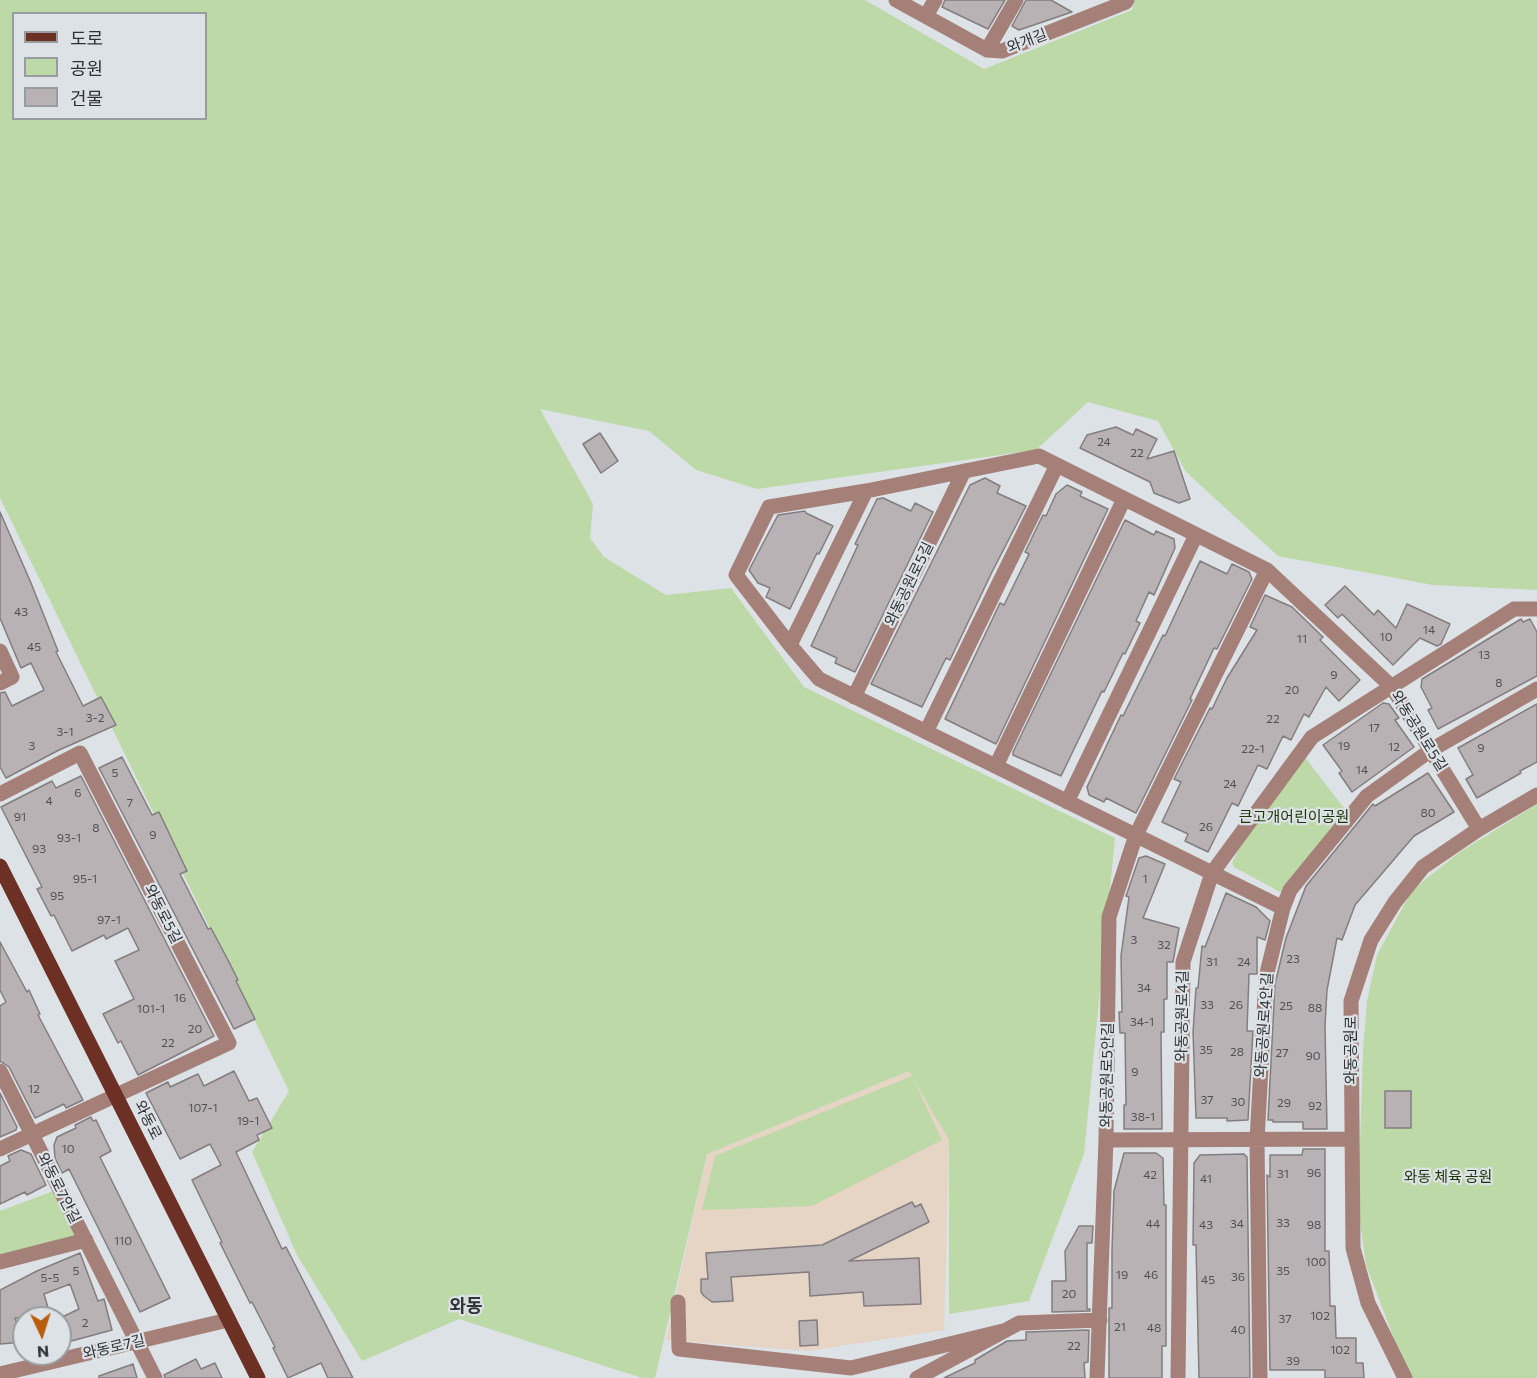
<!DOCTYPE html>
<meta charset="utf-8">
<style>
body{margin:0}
#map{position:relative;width:1537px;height:1378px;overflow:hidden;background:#dde2e7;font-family:Commissioner,"Noto Sans KR",sans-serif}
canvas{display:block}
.legend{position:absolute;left:12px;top:12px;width:195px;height:108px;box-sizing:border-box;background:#dde2e7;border:2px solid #989c9f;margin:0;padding:8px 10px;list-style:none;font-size:18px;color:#303234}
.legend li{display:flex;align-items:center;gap:12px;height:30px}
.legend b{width:30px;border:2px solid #989c9f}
.north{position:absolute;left:12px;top:1306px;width:60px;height:60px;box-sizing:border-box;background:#dde2e7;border:2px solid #989c9f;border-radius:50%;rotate:176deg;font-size:16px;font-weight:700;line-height:24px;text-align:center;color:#303234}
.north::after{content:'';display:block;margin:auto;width:21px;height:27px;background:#ba5c0d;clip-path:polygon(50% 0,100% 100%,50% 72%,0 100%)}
</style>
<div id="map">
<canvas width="1537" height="1378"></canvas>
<ul class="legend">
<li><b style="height:8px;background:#6c3025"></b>도로</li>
<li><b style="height:16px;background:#bcd9a7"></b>공원</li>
<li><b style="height:16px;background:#b8b2b4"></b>건물</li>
</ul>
<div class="north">N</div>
</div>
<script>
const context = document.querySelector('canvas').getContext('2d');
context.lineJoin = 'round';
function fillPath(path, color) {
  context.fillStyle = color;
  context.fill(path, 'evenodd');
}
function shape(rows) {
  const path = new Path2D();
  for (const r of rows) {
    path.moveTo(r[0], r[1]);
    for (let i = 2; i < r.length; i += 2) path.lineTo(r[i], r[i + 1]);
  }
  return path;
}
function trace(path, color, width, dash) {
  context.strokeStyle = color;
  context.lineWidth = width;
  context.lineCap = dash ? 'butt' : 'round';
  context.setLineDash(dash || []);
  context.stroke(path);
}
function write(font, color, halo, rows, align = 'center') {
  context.font = font + ' Commissioner,"Noto Sans KR",sans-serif';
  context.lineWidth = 4.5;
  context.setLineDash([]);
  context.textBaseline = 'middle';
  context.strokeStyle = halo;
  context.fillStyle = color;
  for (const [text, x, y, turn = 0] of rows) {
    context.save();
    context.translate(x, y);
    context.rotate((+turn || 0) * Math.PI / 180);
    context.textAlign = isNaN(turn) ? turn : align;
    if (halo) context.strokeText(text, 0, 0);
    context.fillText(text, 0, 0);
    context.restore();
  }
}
fillPath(shape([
 [909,1071,949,1140,944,1330,808,1351,666,1340,707,1154]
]), '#e6d4c4');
fillPath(shape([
 [0,0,865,0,984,69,1132,10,1135,0,1537,0,1537,590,1433,585,1278,556,1186,472,1158,421,1088,402,1036,450,757,489,696,470,649,431,540,409,593,504,590,538,604,557,666,595,731,588,804,687,1115,838,1084,1154,1029,1301,949,1314,949,1140,912,1077,942,1140,812,1206,702,1210,715,1156,912,1076,909,1071,707,1154,655,1378,642,1378,459,1319,362,1361,297,1255,252,1152,289,1091,0,498],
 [14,14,206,14,206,118,14,118],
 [1304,756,1347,812,1332,827,1285,891,1280,892,1234,867,1232,863,1266,793],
 [1537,804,1537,1378,1409,1378,1366,1265,1358,1207,1363,1050,1367,1001,1377,955,1412,890,1460,852],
 [56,1190,80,1236,0,1258,0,1211]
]), '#bcd9a7');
const building = shape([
 [945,0,1005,0,988,29,942,7,945,0],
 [1026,0,1051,0,1072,12,1019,30,1012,26,1026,0],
 [1116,427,1133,435,1136,429,1157,439,1147,459,1174,451,1190,499,1179,503,1154,493,1150,482,1080,448,1087,435,1116,427],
 [600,433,618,461,601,473,583,444,600,433],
 [985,478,1000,486,997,493,1026,506,992,572,950,660,946,658,922,707,871,684,970,485,985,478],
 [1067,485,1082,492,1080,496,1108,509,996,744,945,719,1000,603,1004,605,1029,554,1025,552,1043,515,1046,516,1056,494,1067,485],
 [883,498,911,511,915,503,933,512,855,672,835,663,837,658,811,646,858,545,855,544,877,499,883,498],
 [805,511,806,513,833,526,819,554,817,553,790,609,766,597,770,588,758,583,749,570,778,515,805,511],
 [0,512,31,583,58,651,56,652,83,706,101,697,116,725,59,750,6,778,0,767,0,693,5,692,12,706,44,690,31,663,21,668,0,618,0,512],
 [1125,520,1154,535,1156,531,1174,539,1175,548,1154,595,1149,592,1136,621,1140,623,1125,654,1123,653,1104,692,1102,691,1061,776,1013,755,1013,752,1125,520],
 [1200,561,1227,574,1232,564,1249,572,1252,579,1217,649,1214,648,1190,699,1192,700,1136,813,1106,798,1104,802,1089,795,1087,787,1121,715,1123,716,1163,635,1165,636,1200,561],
 [1345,586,1374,615,1378,610,1396,628,1407,604,1450,624,1441,644,1437,646,1420,638,1393,665,1342,614,1338,618,1325,605,1345,586],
 [1265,595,1292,607,1323,637,1320,640,1360,680,1339,701,1326,687,1309,717,1304,714,1291,740,1283,736,1267,769,1258,765,1238,806,1232,803,1208,852,1185,841,1188,834,1162,822,1181,782,1174,779,1210,708,1212,709,1227,678,1257,630,1250,627,1265,595],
 [1521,619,1523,622,1530,619,1537,632,1537,676,1438,729,1428,710,1432,708,1421,687,1422,679,1521,619],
 [1383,703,1389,704,1399,718,1395,720,1414,747,1352,792,1339,773,1342,771,1323,745,1383,703],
 [1537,704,1537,762,1520,771,1521,773,1477,798,1466,779,1473,775,1458,748,1537,704],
 [122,757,152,815,159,812,187,871,180,874,208,929,211,928,229,962,238,980,236,981,255,1019,234,1029,99,768,122,757],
 [1428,773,1454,812,1414,836,1355,905,1342,940,1337,938,1327,990,1325,1025,1327,1129,1303,1129,1303,1122,1273,1122,1273,1120,1268,1120,1275,984,1286,938,1306,886,1373,804,1375,806,1428,773],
 [81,776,214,1036,138,1075,121,1041,118,1043,103,1014,134,999,115,961,139,950,128,928,106,939,104,935,72,951,54,915,51,916,37,889,42,887,1,807,52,781,56,788,81,776],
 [1146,856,1165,864,1143,918,1179,928,1173,962,1167,962,1167,999,1164,999,1164,1032,1161,1032,1162,1129,1124,1129,1124,1105,1126,1105,1125,1033,1120,1033,1119,1012,1122,1012,1121,956,1129,897,1126,896,1139,858,1146,856],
 [1226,893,1256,907,1270,921,1265,940,1257,937,1257,974,1249,974,1247,1031,1253,1031,1248,1120,1227,1121,1227,1118,1196,1118,1193,1032,1196,988,1198,988,1202,946,1205,947,1226,893],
 [0,942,27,992,29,990,40,1014,38,1015,83,1100,66,1108,64,1104,35,1118,9,1067,0,1061,0,1006,6,1002,0,990,0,942],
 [234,1071,249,1101,257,1098,272,1128,257,1135,259,1140,236,1152,282,1249,286,1247,353,1378,328,1378,321,1363,288,1378,273,1348,275,1347,252,1302,250,1303,220,1243,222,1242,192,1180,221,1165,210,1144,180,1159,146,1093,168,1082,170,1087,198,1074,204,1086,234,1071],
 [1385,1091,1411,1091,1411,1128,1385,1128,1385,1091],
 [0,1093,17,1127,16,1130,0,1137,0,1093],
 [91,1117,93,1121,96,1120,111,1151,100,1157,170,1298,140,1312,69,1169,62,1173,55,1158,54,1145,57,1137,76,1128,75,1125,91,1117],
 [1303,1149,1325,1149,1325,1251,1329,1251,1330,1306,1335,1306,1336,1338,1356,1338,1356,1363,1363,1363,1364,1378,1325,1378,1325,1370,1270,1370,1267,1175,1270,1177,1270,1155,1302,1155,1303,1149],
 [21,1150,31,1154,46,1185,27,1195,25,1192,0,1204,0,1166,10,1161,8,1156,21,1150],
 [1124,1153,1156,1153,1163,1158,1164,1205,1166,1205,1166,1346,1162,1346,1162,1378,1109,1378,1109,1308,1112,1308,1112,1250,1114,1191,1124,1153],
 [1244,1154,1247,1157,1250,1378,1199,1378,1196,1245,1193,1245,1194,1163,1200,1155,1244,1154],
 [912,1202,915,1207,921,1204,929,1222,849,1261,919,1258,921,1304,864,1306,863,1292,810,1296,809,1272,731,1277,733,1301,712,1302,704,1296,701,1292,701,1279,708,1279,706,1253,822,1245,912,1202],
 [1079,1226,1093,1226,1092,1243,1087,1243,1087,1309,1090,1309,1090,1311,1052,1312,1052,1281,1066,1281,1065,1251,1079,1226],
 [80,1253,98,1301,104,1299,112,1330,64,1343,60,1318,79,1309,70,1284,44,1294,51,1318,15,1318,24,1342,0,1344,0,1290,37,1271,80,1253],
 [817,1320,818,1345,800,1346,799,1321,817,1320],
 [1089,1330,1088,1362,1084,1363,1085,1378,944,1378,975,1363,975,1360,1007,1341,1026,1340,1026,1332,1089,1330],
 [196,1359,201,1369,215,1363,222,1378,165,1378,164,1375,196,1359],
 [133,1364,137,1378,99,1378,99,1376,133,1364]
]);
fillPath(building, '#b8b2b4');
trace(building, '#837d7f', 1.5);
trace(shape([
 [896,0,987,50,1002,51,1126,2,1127,0],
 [926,16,935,0],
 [987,50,1016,0],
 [790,645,736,575,769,507,866,491],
 [0,651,12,677,0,683],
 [854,697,964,471],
 [926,732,1057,465],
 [996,766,1124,499],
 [0,794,80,753,229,1043,0,1149],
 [1067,802,1196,535],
 [1283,908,819,679,790,645,866,491,1039,456,1267,570,1392,687,1479,829],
 [0,1071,155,1378],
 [1106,1140,1352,1139],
 [0,1262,86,1240],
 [678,1302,679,1349,851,1368,1003,1331],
 [0,1374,228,1320],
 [917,1378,1019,1323,1100,1320],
 [1097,1378,1106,1140,1109,917,1136,835,1267,570],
 [1178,1378,1183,962,1212,873,1312,737,1514,609,1537,609],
 [1260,1378,1257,1140,1266,977,1283,908,1290,890,1367,796,1431,750,1537,689],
 [1405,1378,1368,1303,1353,1248,1351,1001,1371,940,1395,902,1423,867,1479,829,1537,795]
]), '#a58079', 15);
trace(shape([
 [0,866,258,1378]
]), '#6c3025', 15);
write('12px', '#525254', null, [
 ["24",1104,442],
 ["22",1137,453],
 ["43",21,612],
 ["14",1429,630],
 ["10",1386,637],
 ["11",1302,639],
 ["45",34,647],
 ["13",1484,655],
 ["9",1334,675],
 ["8",1499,683],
 ["20",1292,690],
 ["3-2",95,718],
 ["22",1273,719],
 ["17",1374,728],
 ["3-1",65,732],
 ["3",32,746],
 ["19",1344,746],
 ["12",1394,747],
 ["9",1481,748],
 ["22-1",1253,749],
 ["14",1362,770],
 ["5",115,773],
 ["24",1230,784],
 ["6",78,793],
 ["4",49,801],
 ["7",130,803],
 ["80",1428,813],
 ["91",20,817],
 ["26",1206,827],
 ["8",96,828],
 ["9",153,835],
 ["93-1",69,838],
 ["93",39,849],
 ["95-1",85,879],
 ["1",1145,879],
 ["95",57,896],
 ["97-1",109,920],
 ["3",1134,940],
 ["32",1164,945],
 ["23",1293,959],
 ["31",1212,962],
 ["24",1244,962],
 ["34",1144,988],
 ["16",180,998],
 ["33",1207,1005],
 ["26",1236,1005],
 ["25",1286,1006],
 ["88",1315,1008],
 ["101-1",151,1009],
 ["34-1",1142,1022],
 ["20",195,1029],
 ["22",168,1043],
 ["35",1206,1050],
 ["28",1237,1052],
 ["27",1282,1053],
 ["90",1313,1056],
 ["9",1135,1072],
 ["12",34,1089],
 ["37",1207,1100],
 ["30",1238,1102],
 ["29",1284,1103],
 ["92",1315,1106],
 ["107-1",203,1108],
 ["38-1",1143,1117],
 ["19-1",248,1121],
 ["10",68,1149],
 ["96",1314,1173],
 ["31",1283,1174],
 ["42",1150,1175],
 ["41",1206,1179],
 ["33",1283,1223],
 ["44",1153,1224],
 ["34",1237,1224],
 ["43",1206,1225],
 ["98",1314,1225],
 ["110",123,1241],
 ["100",1316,1262],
 ["5",76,1271],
 ["35",1283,1271],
 ["19",1122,1275],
 ["46",1151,1275],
 ["36",1238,1277],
 ["5-5",50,1278],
 ["45",1208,1280],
 ["20",1069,1294],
 ["102",1320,1316],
 ["37",1285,1319],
 ["2",85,1323],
 ["21",1120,1327],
 ["48",1154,1328],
 ["40",1238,1330],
 ["22",1074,1346],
 ["102",1340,1350],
 ["39",1293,1361]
]);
write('15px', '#303234', '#dde2e7', [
 ["와개길",1027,41,-21],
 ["와동공원로5길",909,584,-64],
 ["와동공원로5길",1419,731,58],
 ["와동로5길",163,914,63],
 ["와동공원로4길",1182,1016,-89],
 ["와동공원로4안길",1264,1025,-86],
 ["와동공원로",1351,1050,-90],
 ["와동공원로5안길",1107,1075,-89],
 ["와동로",148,1120,63],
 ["와동로7안길",59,1188,63],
 ["와동로7길",114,1347,-13]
]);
write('15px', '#1e3604', '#dde2e7', [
 ["큰고개어린이공원",1294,817],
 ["와동 체육 공원",1448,1177]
]);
write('bold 18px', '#313538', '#dde2e7', [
 ["와동",466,1306]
]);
</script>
